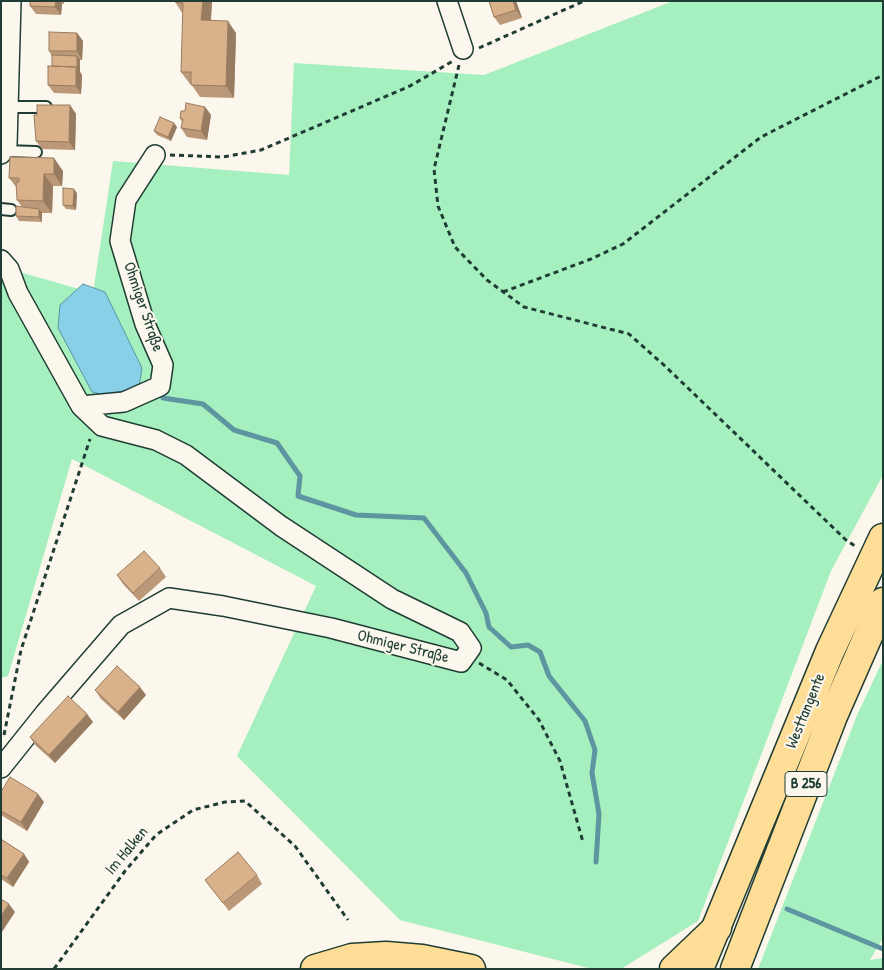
<!DOCTYPE html>
<meta charset="utf-8">
<style>
body{margin:0}
#map{position:relative;width:884px;height:970px;overflow:hidden;background:#fbf7ec;font-family:"Patrick Hand",sans-serif}
canvas{display:block}
.frame{position:absolute;inset:0;border:2px solid #1f3d34;pointer-events:none}
</style>
<div id="map">
<canvas width="884" height="970"></canvas>
<div class="frame"></div>
</div>
<script>
const context = document.querySelector('canvas').getContext('2d');
context.lineJoin = 'round';
function fillPath(path, color) {
  context.fillStyle = color;
  context.fill(path, 'evenodd');
}
function shape(rows) {
  const path = new Path2D();
  for (const r of rows) {
    path.moveTo(r[0], r[1]);
    for (let i = 2; i < r.length; i += 2) path.lineTo(r[i], r[i + 1]);
  }
  return path;
}
function trace(path, color, width, dash) {
  context.strokeStyle = color;
  context.lineWidth = width;
  context.lineCap = dash ? 'butt' : 'round';
  context.setLineDash(dash || []);
  context.stroke(path);
}
function write(font, color, halo, rows, align = 'center') {
  context.font = font + ' "Patrick Hand",sans-serif';
  context.lineWidth = 4;
  context.setLineDash([]);
  context.textBaseline = 'middle';
  context.strokeStyle = halo;
  context.fillStyle = color;
  for (const [text, x, y, turn = 0] of rows) {
    context.save();
    context.translate(x, y);
    context.rotate((+turn || 0) * Math.PI / 180);
    context.textAlign = isNaN(turn) ? turn : align;
    if (halo) context.strokeText(text, 0, 0);
    context.fillText(text, 0, 0);
    context.restore();
  }
}
fillPath(shape([
 [673,1,883,1,883,475,831,571,698,921,621,969,592,969,400,920,237,756,316,586,72,459,8,676,1,678,1,261,9,269,93,293,113,161,289,175,294,63,484,75],
 [883,660,883,938,870,960,883,958,883,969,758,969,858,713]
]), '#a6efbe');
const water = shape([
 [83,284,105,292,142,368,139,387,105,395,92,392,58,328,60,305,83,284]
]);
fillPath(water, '#87d0e8');
trace(water, '#5d95a0', 1);
trace(shape([
 [163,398,203,404,234,430,277,443,300,476,298,496,356,515,424,518,466,573,486,613,489,627,511,647,528,645,540,652,549,676,585,721,595,750,592,773,599,814,596,862],
 [787,909,883,949]
]), '#5d95a0', 5);
const service = shape([
 [8,107,46,107],
 [4,151,36,152],
 [1,209,11,210]
]);
const minor = shape([
 [447,1,463,49],
 [1,154,7,145,11,1],
 [1,260,9,269,18,293,81,406],
 [1,768,45,713,121,625,169,598,223,606,331,628,461,662,471,648,460,632,392,599,281,526,186,455,156,440,102,426,81,406,124,402,160,386,163,365,145,324,120,241,126,200,155,155]
]);
const primary = shape([
 [699,969,830,651,883,538],
 [735,969,833,716,883,602]
]);
const motorway = shape([
 [315,969,352,958,386,956,422,959,471,969],
 [674,969,717,928]
]);
trace(service, '#1f3d34', 14);
trace(minor, '#1f3d34', 22);
trace(primary, '#1f3d34', 31);
trace(motorway, '#1f3d34', 31);
trace(shape([
 [479,48,584,1],
 [459,65,434,169,438,206,455,247,487,280,524,307,629,334,665,366,846,540,855,546],
 [170,155,223,157,261,150,410,86,453,61],
 [503,292,591,259,623,244,761,137,883,75],
 [479,663,507,680,539,720,560,761,583,842],
 [4,735,21,650,90,439],
 [54,969,125,871,156,835,193,810,225,802,245,801,295,846,348,920]
]), '#1f3d34', 3, [5, 4]);
trace(service, '#fbf7ec', 10);
trace(minor, '#fbf7ec', 19);
trace(primary, '#fedd96', 28);
trace(motorway, '#fedd96', 28);
fillPath(shape([
 [30,1,64,1,64,4,62,4,61,15,36,14,30,6],
 [175,1,212,1,211,20,236,33,234,98,200,97,191,84,190,84,181,72,183,14,175,2],
 [489,1,516,1,522,18,500,25,494,17],
 [77,33,83,41,82,60,80,60,80,72,82,75,81,94,54,93,48,85,52,66,52,56,49,51],
 [70,105,76,114,75,150,42,149,36,141,37,115],
 [205,107,211,115,207,140,187,137,181,128,182,122,180,118,185,111],
 [177,127,171,141,157,135,154,131],
 [63,171,62,186,53,186,52,213,42,213,42,222,19,221,16,216,22,207,17,200,17,188,9,178],
 [77,193,76,210,66,209,63,205],
 [160,568,166,577,139,601,123,584,117,575],
 [95,690,146,695,124,720,101,699],
 [93,722,55,763,35,745,30,737],
 [1,792,44,802,27,831,1,815],
 [1,839,24,854,29,862,13,887,1,879],
 [257,875,262,884,229,911,205,880]
]), '#bb9877');
fillPath(shape([
 [56,1,60,1,62,4,61,15,55,7],
 [203,1,212,1,210,32,201,20],
 [513,1,516,1,522,18,516,10],
 [228,21,236,33,234,98,226,86],
 [77,33,83,41,82,60,77,51],
 [77,56,80,60,80,72,82,75,81,94,76,86],
 [70,105,76,114,75,150,69,142],
 [205,107,211,115,207,140,201,131],
 [174,123,177,127,171,141,168,137],
 [54,158,63,171,62,186,54,174],
 [44,174,53,186,52,213,43,201],
 [74,189,77,193,76,210,73,206],
 [39,209,42,213,42,222,39,217],
 [140,687,146,695,124,720,118,712],
 [87,714,93,722,55,763,49,755],
 [38,794,44,802,27,831,21,822],
 [24,854,29,862,13,887,7,878],
 [9,904,15,912,2,932,1,916]
]), '#987c61');
const building = shape([
 [30,1,56,1,55,7,30,6,30,1],
 [175,1,203,1,201,20,228,21,226,86,191,85,191,72,181,72,183,3,175,2,175,1],
 [489,1,513,1,516,10,494,17,489,1],
 [49,32,77,33,77,51,49,51,49,32],
 [52,55,77,56,77,68,76,67,52,66,52,55],
 [48,66,76,67,76,86,48,85,48,66],
 [186,103,205,107,201,131,181,128,183,119,180,118,181,111,185,111,186,103],
 [37,105,70,105,69,142,36,141,34,115,37,115,37,105],
 [160,117,174,123,168,137,154,131,160,117],
 [10,157,54,158,54,174,44,174,43,201,17,200,16,182,19,182,19,178,9,178,10,157],
 [63,188,74,189,73,206,63,205,63,188],
 [16,206,39,209,39,217,16,216,16,206],
 [144,551,160,568,133,593,117,575,144,551],
 [117,666,140,687,118,712,95,690,117,666],
 [68,696,87,714,49,755,30,737,68,696],
 [10,777,38,794,21,822,1,811,1,792,10,777],
 [1,839,24,854,7,878,1,875,1,839],
 [238,852,257,875,223,903,205,880,238,852],
 [1,899,9,904,1,916,1,899]
]);
fillPath(building, '#d9b18a');
trace(building, '#987c61', 1);
for (const [x, y, w] of [
 [806,784,42]
]) {
  const box = new Path2D();
  box.roundRect(x - w / 2, y - 12.5, w, 25, 4);
  context.fillStyle = '#fbf7ec';
  context.fill(box);
  trace(box, '#1f3d34', 1);
}
write('bold 15px', '#1f3d34', null, [
 ["B 256",806,784]
]);
write('16px', '#1f3d34', '#fbf7ec', [
 ["Ohmiger Straße",143,307,71],
 ["Ohmiger Straße",403,647,14],
 ["Westtangente",806,711,-68],
 ["Im Halken",127,851,-50]
]);
</script>
